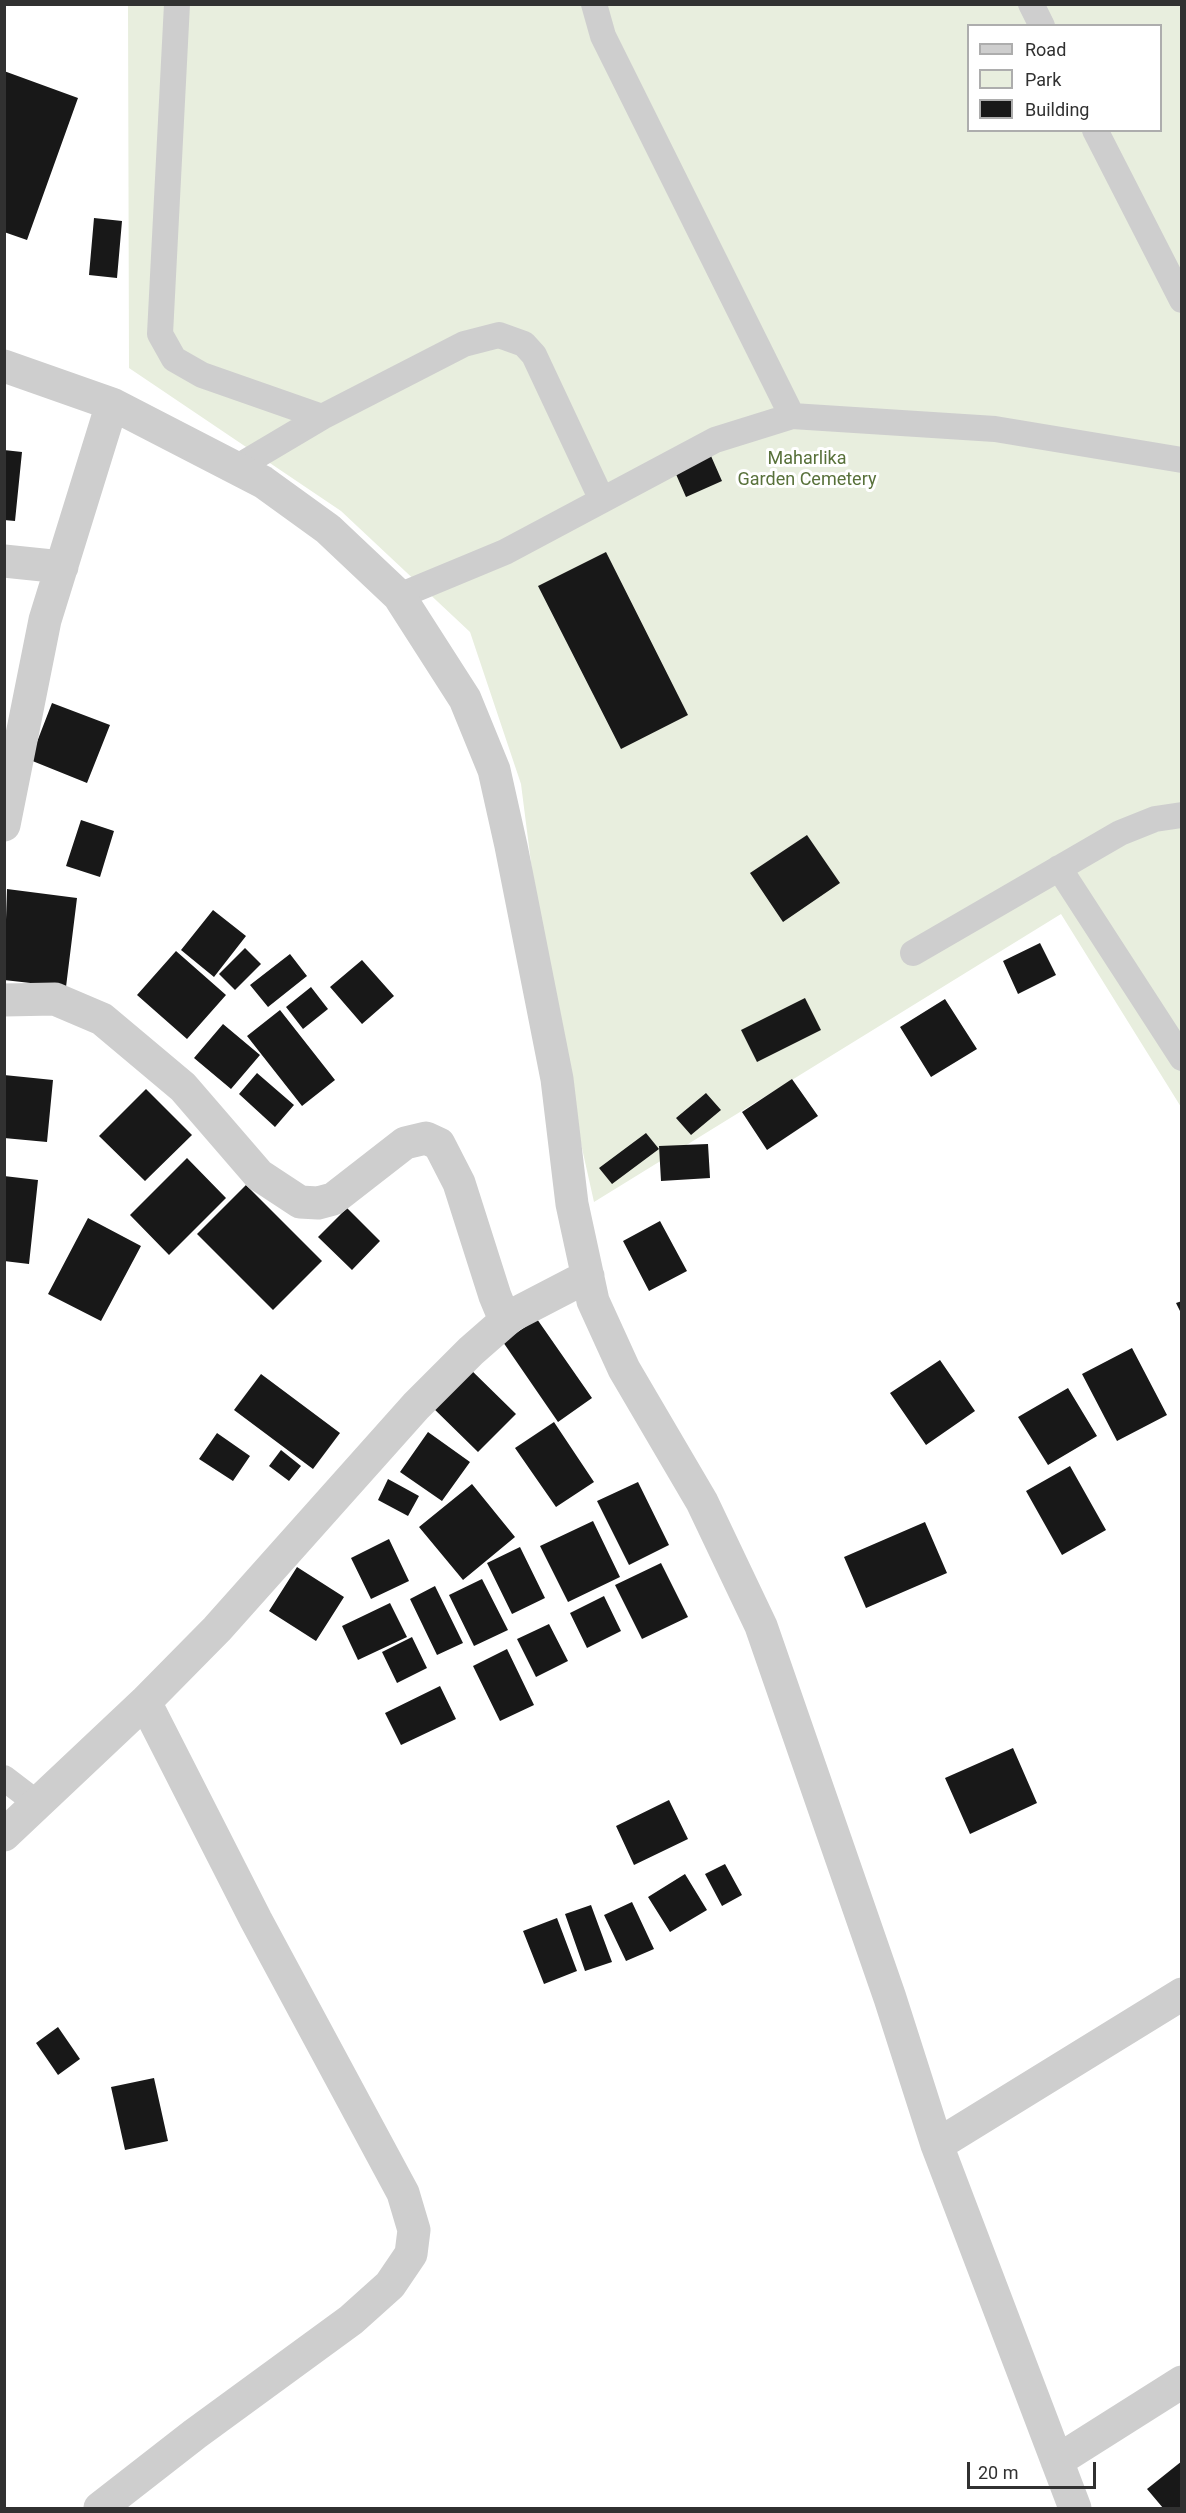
<!DOCTYPE html>
<style>
body{margin:0}
#map{position:relative;width:1186px;height:2513px;overflow:hidden;background:#fff;font-family:Roboto,sans-serif}
canvas{display:block}
.frame{position:absolute;inset:0;border:6px solid #313131;pointer-events:none}
.legend{position:absolute;left:967px;top:24px;width:195px;height:108px;box-sizing:border-box;background:#fff;border:2px solid #adadad;margin:0;padding:8px 10px;list-style:none;font-size:18px;color:#313131}
.legend li{display:flex;align-items:center;gap:12px;height:30px}
.legend b{width:30px;border:2px solid #adadad}
.scale{position:absolute;left:967px;top:2462px;width:129px;height:27px;box-sizing:border-box;border:3px solid #313131;border-top:0;padding-left:8px;font-size:18px;line-height:21px;white-space:nowrap;color:#313131;-webkit-text-stroke:4px #fff;paint-order:stroke}
</style>
<div id="map">
<canvas width="1186" height="2513"></canvas>
<div class="frame"></div>
<ul class="legend">
<li><b style="height:8px;background:#cecece"></b>Road</li>
<li><b style="height:16px;background:#e8eede"></b>Park</li>
<li><b style="height:16px;background:#181818"></b>Building</li>
</ul>
<div class="scale">20 m</div>
</div>
<script>
const context = document.querySelector('canvas').getContext('2d');
context.lineJoin = 'round';
function fillPath(path, color) {
  context.fillStyle = color;
  context.fill(path, 'evenodd');
}
function shape(rows) {
  const path = new Path2D();
  for (const r of rows) {
    path.moveTo(r[0], r[1]);
    for (let i = 2; i < r.length; i += 2) path.lineTo(r[i], r[i + 1]);
  }
  return path;
}
function trace(path, color, width, dash) {
  context.strokeStyle = color;
  context.lineWidth = width;
  context.lineCap = dash ? 'butt' : 'round';
  context.setLineDash(dash || []);
  context.stroke(path);
}
function write(font, color, halo, rows, align = 'center') {
  context.font = font + ' Roboto,sans-serif';
  context.lineWidth = 6;
  context.setLineDash([]);
  context.textBaseline = 'middle';
  context.strokeStyle = halo;
  context.fillStyle = color;
  for (const [text, x, y, turn = 0] of rows) {
    context.save();
    context.translate(x, y);
    context.rotate((+turn || 0) * Math.PI / 180);
    context.textAlign = isNaN(turn) ? turn : align;
    if (halo) context.strokeText(text, 0, 0);
    context.fillText(text, 0, 0);
    context.restore();
  }
}
fillPath(shape([
 [128,5,1181,5,1181,1107,1061,914,594,1202,548,996,521,784,470,632,341,511,129,368],
 [968,26,1160,26,1160,130,968,130]
]), '#e8eede');
fillPath(shape([
 [4,71,78,98,27,240,4,232],
 [94,218,122,221,117,278,89,275],
 [4,450,22,452,15,521,4,520],
 [711,456,722,481,686,497,675,472],
 [606,552,688,715,621,749,538,586],
 [52,703,110,725,87,783,30,760],
 [81,820,114,831,100,877,66,866],
 [807,835,840,883,783,922,750,873],
 [7,889,77,898,66,987,4,980],
 [213,910,246,936,214,977,181,950],
 [1040,943,1056,975,1018,994,1003,961],
 [245,948,261,964,235,990,219,974],
 [176,951,226,995,187,1039,137,995],
 [290,954,307,976,268,1007,250,985],
 [362,960,394,996,362,1024,330,987],
 [311,987,328,1009,303,1029,286,1007],
 [805,998,821,1030,757,1062,741,1030],
 [945,999,977,1049,931,1077,900,1027],
 [280,1010,335,1080,302,1106,247,1036],
 [223,1024,260,1055,231,1089,194,1058],
 [257,1073,294,1105,275,1127,239,1094],
 [4,1075,53,1080,47,1142,4,1138],
 [792,1079,818,1116,767,1150,742,1112],
 [146,1089,192,1135,145,1181,99,1136],
 [706,1093,721,1110,691,1135,676,1118],
 [646,1133,659,1149,612,1184,599,1168],
 [708,1144,710,1178,661,1181,659,1146],
 [187,1158,226,1198,169,1255,130,1215],
 [4,1176,38,1180,29,1264,4,1261],
 [246,1185,322,1261,273,1310,197,1234],
 [347,1208,380,1241,352,1270,318,1237],
 [88,1218,141,1246,101,1321,48,1294],
 [660,1221,687,1271,649,1291,623,1241],
 [1182,1301,1182,1315,1176,1303],
 [537,1319,592,1398,558,1422,503,1342],
 [1132,1348,1167,1415,1117,1441,1082,1374],
 [940,1360,975,1411,926,1445,890,1393],
 [466,1365,516,1414,478,1452,428,1403],
 [261,1374,340,1433,313,1469,234,1410],
 [1068,1388,1097,1436,1048,1465,1018,1417],
 [554,1422,594,1482,556,1507,515,1448],
 [428,1432,470,1462,442,1501,400,1472],
 [217,1433,250,1456,233,1481,199,1459],
 [281,1450,301,1466,289,1481,269,1466],
 [1070,1466,1106,1530,1062,1555,1026,1491],
 [388,1479,419,1496,408,1516,378,1500],
 [638,1482,669,1545,629,1565,597,1501],
 [472,1484,515,1537,463,1580,419,1527],
 [593,1521,620,1577,568,1602,540,1546],
 [925,1522,947,1573,866,1608,844,1557],
 [389,1539,409,1581,371,1599,351,1558],
 [520,1547,545,1598,512,1614,487,1563],
 [661,1563,688,1617,642,1639,615,1585],
 [297,1567,344,1597,316,1641,269,1611],
 [482,1579,508,1630,474,1646,449,1595],
 [435,1586,463,1643,437,1655,410,1599],
 [604,1596,621,1631,587,1648,570,1613],
 [390,1603,407,1637,358,1660,342,1626],
 [549,1624,568,1661,536,1677,517,1639],
 [412,1637,427,1668,397,1683,382,1652],
 [507,1649,534,1705,500,1721,473,1666],
 [440,1686,456,1719,401,1745,385,1713],
 [1013,1748,1037,1803,970,1834,945,1778],
 [669,1800,688,1839,634,1865,616,1826],
 [725,1864,742,1895,722,1906,705,1874],
 [685,1874,707,1910,670,1932,648,1897],
 [632,1902,654,1949,626,1961,604,1915],
 [591,1905,612,1962,585,1971,565,1914],
 [557,1918,577,1971,544,1984,523,1931],
 [58,2027,80,2059,58,2075,36,2043],
 [154,2078,168,2141,125,2150,111,2087],
 [1182,2461,1182,2508,1163,2508,1147,2489]
]), '#181818');
trace(shape([
 [177,4,160,334,174,359,202,375,322,417],
 [594,4,603,36,792,416],
 [1031,4,1042,26],
 [1095,130,1182,300],
 [236,468,322,417,464,344,499,335,524,344,534,355,602,500],
 [399,596,505,552,715,440,792,416,995,429,1182,460],
 [1059,868,1182,1058],
 [913,953,1120,833,1155,819,1182,815],
 [4,1778,38,1804]
]), '#cecece', 26);
trace(shape([
 [4,366,112,404,263,482,328,529,399,596,465,699,494,770,511,846,557,1079,572,1204,593,1301,624,1369,702,1502,761,1626,890,1998,937,2145,1075,2508],
 [4,561,62,567],
 [4,825,45,620,112,404],
 [4,1000,55,999,102,1019,183,1087,259,1175,300,1202,318,1203,333,1199,405,1143,426,1138,439,1144,459,1183,495,1296,505,1320],
 [4,1835,145,1702,217,1629,416,1406,471,1351,511,1316,588,1276],
 [937,2145,1182,1994],
 [1057,2461,1182,2382],
 [100,2508,195,2434,351,2320,390,2285,411,2254,414,2230,403,2193,256,1920,145,1702]
]), '#cecece', 33);
write('18px', '#58713a', '#fff', [
 ["Maharlika",807,459],
 ["Garden Cemetery",807,480]
]);
</script>
